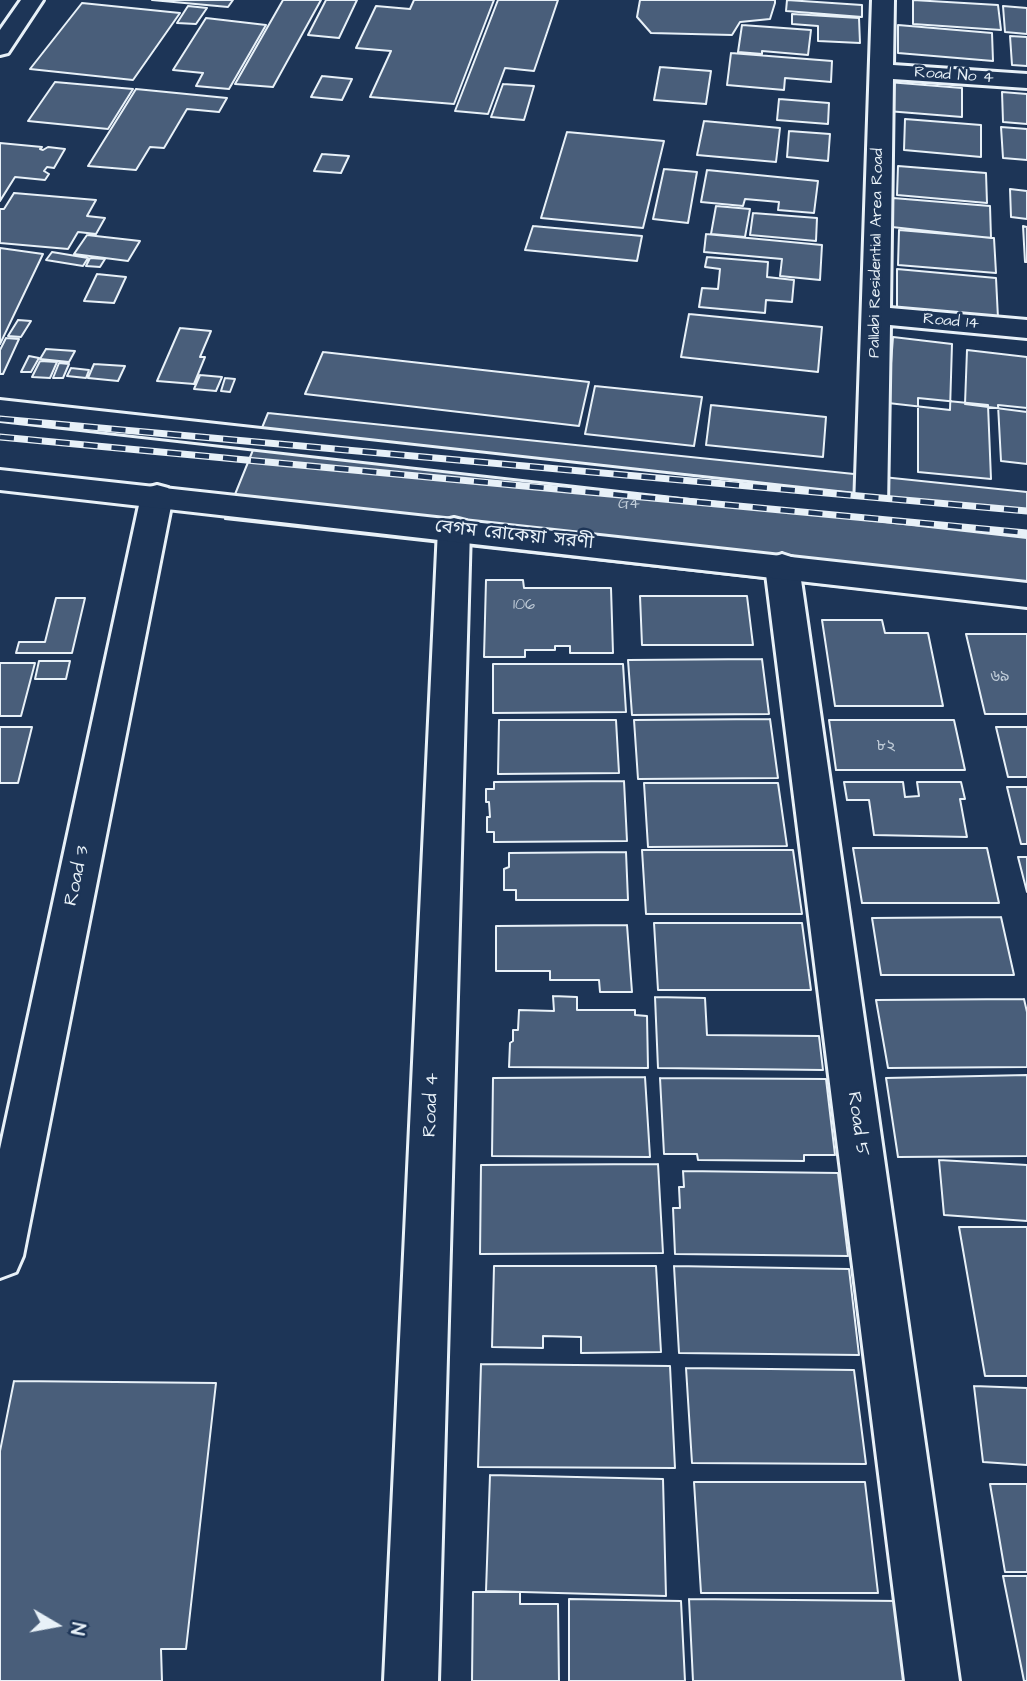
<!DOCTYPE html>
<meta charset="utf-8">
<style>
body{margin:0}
#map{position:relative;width:1027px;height:1681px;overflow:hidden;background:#1d3557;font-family:"Architects Daughter",sans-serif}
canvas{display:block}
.north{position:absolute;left:21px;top:1590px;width:70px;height:70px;-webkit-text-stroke:5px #1d3557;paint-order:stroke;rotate:100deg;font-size:19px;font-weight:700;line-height:28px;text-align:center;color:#e8f1f8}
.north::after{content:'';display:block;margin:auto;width:24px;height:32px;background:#e8f1f8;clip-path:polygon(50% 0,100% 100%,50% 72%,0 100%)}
</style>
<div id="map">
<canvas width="1027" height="1681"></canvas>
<div class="north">N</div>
</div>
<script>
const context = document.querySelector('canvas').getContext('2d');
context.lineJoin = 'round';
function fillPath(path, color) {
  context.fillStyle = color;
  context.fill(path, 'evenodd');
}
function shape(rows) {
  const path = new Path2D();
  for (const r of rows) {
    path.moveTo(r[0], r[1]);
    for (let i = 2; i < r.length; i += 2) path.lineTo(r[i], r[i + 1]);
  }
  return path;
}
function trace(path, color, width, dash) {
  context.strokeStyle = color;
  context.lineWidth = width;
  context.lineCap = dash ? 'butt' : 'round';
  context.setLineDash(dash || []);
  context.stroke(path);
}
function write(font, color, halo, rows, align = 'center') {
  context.font = font + ' "Architects Daughter","Noto Sans Bengali",sans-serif';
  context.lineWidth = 5;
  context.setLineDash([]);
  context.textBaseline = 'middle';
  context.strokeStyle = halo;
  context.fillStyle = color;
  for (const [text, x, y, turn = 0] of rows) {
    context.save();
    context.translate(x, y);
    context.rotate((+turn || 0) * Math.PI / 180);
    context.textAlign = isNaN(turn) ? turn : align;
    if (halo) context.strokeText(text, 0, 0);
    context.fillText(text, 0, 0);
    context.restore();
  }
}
const building = shape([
 [152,0,233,0,228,7,152,0],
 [283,0,321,0,273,87,235,84,283,0],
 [326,0,357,0,339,38,308,35,326,0],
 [414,0,494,0,454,104,370,97,391,51,356,48,376,6,410,9,414,0],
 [498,0,558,0,534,71,505,68,488,114,455,111,498,0],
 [640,0,775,0,775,3,770,19,740,22,732,35,651,33,637,17,640,0],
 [787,0,862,5,862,17,786,11,787,0],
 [913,0,998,5,1001,30,913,24,913,0],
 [82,3,180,13,133,80,30,69,82,3],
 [188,6,207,8,196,24,177,23,188,6],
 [1003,6,1027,8,1027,34,1005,32,1003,6],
 [792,14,859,18,860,43,818,41,818,26,792,24,792,14],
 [206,18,266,25,229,89,196,86,203,73,173,70,206,18],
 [742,25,811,30,808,55,762,51,762,54,738,52,742,25],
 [898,25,992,33,993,61,898,53,898,25],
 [1010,36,1027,37,1027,66,1012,65,1010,36],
 [731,53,832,61,831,82,785,78,784,90,727,85,731,53],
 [660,67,711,71,706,104,654,100,660,67],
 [322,76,352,79,342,100,311,97,322,76],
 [55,82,133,89,108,129,28,121,55,82],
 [888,82,962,88,962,117,887,111,888,82],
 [503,84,534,86,524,120,491,117,503,84],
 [136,89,227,98,219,112,187,109,164,148,150,147,136,170,88,166,136,89],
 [1002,92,1027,94,1027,124,1003,122,1002,92],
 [779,99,829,103,828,124,777,120,779,99],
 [905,119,981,125,981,157,904,150,905,119],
 [704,121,780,128,776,162,697,155,704,121],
 [1001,127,1027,129,1027,160,1003,158,1001,127],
 [789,131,830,134,828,161,787,157,789,131],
 [567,132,664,141,643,228,541,218,567,132],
 [0,143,42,147,40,149,43,150,48,147,65,149,54,168,47,167,44,171,49,174,45,180,15,177,0,201,0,143],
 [322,154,349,156,341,173,314,171,322,154],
 [898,166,986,173,987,203,897,195,898,166],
 [664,169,697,172,688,223,653,219,664,169],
 [707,170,818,181,814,213,778,210,779,202,745,199,743,206,701,202,707,170],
 [1010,189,1027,191,1027,219,1011,217,1010,189],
 [14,193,96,200,87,216,105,218,96,234,78,232,68,249,0,243,0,209,4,209,14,193],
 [893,198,990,206,991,238,892,227,893,198],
 [716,206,750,209,745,237,711,234,716,206],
 [753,213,817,218,816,241,750,235,753,213],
 [533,226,642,236,637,261,525,250,533,226],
 [1023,226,1027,227,1027,262,1025,262,1023,226],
 [899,230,994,238,996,273,898,265,899,230],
 [706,234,822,245,820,280,780,276,782,259,704,252,706,234],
 [87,235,140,241,128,261,74,254,87,235],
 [0,248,43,254,0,344,0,248],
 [52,252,88,258,83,266,46,260,52,252],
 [707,257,768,262,767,277,794,280,792,302,766,300,765,313,699,307,702,288,718,289,720,269,705,267,707,257],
 [90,258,105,259,100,267,86,266,90,258],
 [897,269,996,278,998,318,897,309,897,269],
 [97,274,126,277,114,303,84,301,97,274],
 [689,314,822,327,818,372,681,357,689,314],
 [18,320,31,321,21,337,8,336,18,320],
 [180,328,211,331,200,357,205,357,194,384,157,381,180,328],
 [893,337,952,344,950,410,888,403,893,337],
 [6,338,19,339,3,374,0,374,0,350,6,338],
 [46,349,75,351,69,362,40,359,46,349],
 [967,350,1027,357,1027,412,965,404,967,350],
 [323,352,589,382,579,426,305,394,323,352],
 [29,356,39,358,31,372,21,372,29,356],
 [40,361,57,362,50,378,32,377,40,361],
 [59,363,69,364,63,378,53,378,59,363],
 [94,364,125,366,118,381,88,378,94,364],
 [71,368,89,370,86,378,67,376,71,368],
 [200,375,222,377,216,391,194,389,200,375],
 [225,378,235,379,230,392,221,391,225,378],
 [595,386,702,397,694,446,585,434,595,386],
 [918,398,988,405,991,479,918,472,918,398],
 [711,405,826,417,823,457,706,445,711,405],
 [998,405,1027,408,1027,464,1001,461,998,405],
 [268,413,1027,492,1027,608,225,519,268,413],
 [486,580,523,580,524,588,611,588,613,653,570,653,570,646,555,646,555,650,525,650,525,657,484,657,486,580],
 [640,596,747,596,753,645,642,645,640,596],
 [56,598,85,598,72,653,16,653,19,642,45,642,56,598],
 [822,620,882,620,885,633,928,633,943,706,835,706,822,620],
 [966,634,1027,634,1027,714,985,714,966,634],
 [762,659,769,714,632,715,628,660,762,659],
 [39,661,70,661,66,679,35,679,39,661],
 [0,663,35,663,21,716,0,716,0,663],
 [493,664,623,664,626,712,493,713,493,664],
 [770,719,778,778,638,779,634,720,770,719],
 [499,720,616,720,619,773,498,774,499,720],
 [829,720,954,720,965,770,836,770,829,720],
 [0,727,32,727,18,783,0,783,0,727],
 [996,727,1027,727,1027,777,1008,777,996,727],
 [624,781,627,841,494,842,494,832,487,832,487,817,490,817,489,802,486,802,486,789,494,789,494,782,624,781],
 [844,782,903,782,905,797,919,796,917,782,961,782,965,799,960,799,967,837,874,835,869,800,847,800,844,782],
 [644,783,778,783,787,846,648,847,644,783],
 [1007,787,1027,787,1027,844,1021,844,1007,787],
 [853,848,987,848,999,903,862,903,853,848],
 [642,850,793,850,802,914,646,914,642,850],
 [626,852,628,900,516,900,516,890,504,890,504,869,509,867,509,853,626,852],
 [1018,857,1027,857,1027,892,1018,857],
 [1001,917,1014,975,881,975,872,918,1001,917],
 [654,923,802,923,811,990,658,990,654,923],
 [627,925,632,992,600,992,599,980,550,980,550,971,496,971,496,926,627,925],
 [553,996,577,997,577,1010,635,1010,635,1015,647,1016,648,1068,509,1067,510,1043,513,1041,513,1030,518,1030,519,1010,554,1011,553,996],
 [655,997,705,998,707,1035,819,1036,823,1070,658,1068,655,997],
 [1024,999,1027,1012,1027,1067,888,1068,876,1000,1024,999],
 [1027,1075,1027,1156,898,1157,886,1078,1027,1075],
 [645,1077,650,1157,492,1156,493,1078,645,1077],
 [660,1078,826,1079,835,1155,804,1155,804,1161,698,1160,697,1154,664,1154,660,1078],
 [939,1160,1027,1165,1027,1221,944,1215,939,1160],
 [658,1164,663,1253,480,1254,481,1165,658,1164],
 [683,1171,838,1173,848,1256,675,1254,673,1208,680,1208,679,1187,684,1187,683,1171],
 [959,1227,1027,1227,1027,1376,985,1376,959,1227],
 [494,1266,656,1266,661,1352,581,1353,581,1337,543,1336,543,1348,492,1347,494,1266],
 [674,1266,849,1269,859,1355,679,1353,674,1266],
 [481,1364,670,1366,675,1468,478,1467,481,1364],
 [686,1368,854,1370,866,1464,692,1463,686,1368],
 [14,1381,216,1383,186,1649,161,1649,162,1681,0,1681,0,1451,14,1381],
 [974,1386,1027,1388,1027,1465,983,1462,974,1386],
 [490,1475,663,1479,666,1596,486,1591,490,1475],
 [694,1482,865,1482,878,1593,701,1593,694,1482],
 [990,1484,1027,1484,1027,1572,1005,1572,990,1484],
 [1003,1576,1027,1576,1027,1681,1024,1681,1003,1576],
 [473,1592,520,1592,520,1604,558,1604,559,1681,472,1681,473,1592],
 [569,1599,681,1601,685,1681,569,1681,569,1599],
 [689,1599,898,1601,908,1681,693,1681,689,1599]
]);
fillPath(building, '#495e7a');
trace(building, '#e8f1f8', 2);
const street = shape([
 [872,0,894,0,893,65,1027,74,1027,88,893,79,890,308,1027,320,1027,338,890,325,887,507,882,515,871,518,860,515,855,507,872,0],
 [157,485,168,488,173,496,23,1256,16,1272,0,1278,0,1149,141,496,146,488,157,485],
 [454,518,466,521,470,529,438,1681,384,1681,438,529,442,521,454,518],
 [782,554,794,558,799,566,959,1681,905,1681,765,566,770,558,782,554]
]);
const secondary = shape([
 [21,0,43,0,8,53,0,55,0,30,21,0]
]);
const primary = shape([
 [0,400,1027,514,1027,536,0,420,0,400],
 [0,470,1027,583,1027,607,0,490,0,470]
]);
trace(street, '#e8f1f8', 6);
trace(secondary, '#e8f1f8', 6);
trace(primary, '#e8f1f8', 6);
fillPath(street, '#1d3557');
fillPath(secondary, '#1d3557');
fillPath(primary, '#1d3557');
const rail = shape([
 [0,419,1027,511],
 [0,437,1027,533]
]);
trace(rail, '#e8f1f8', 7);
trace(rail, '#1d3557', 4.5, [14]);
write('16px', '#e8f1f8', '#1d3557', [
 ["Road No 4",954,76,4],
 ["Pallabi Residential Area Road",877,253,-89],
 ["Road 14",951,322,5]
]);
write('16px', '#c0ccd8', null, [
 ["G4",629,505],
 ["106",524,606],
 ["৬৯",1000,678],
 ["৮২",886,747]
]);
write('19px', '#e8f1f8', '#1d3557', [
 ["বেগম রোকেয়া সরণী",514,536,6],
 ["Road 3",78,876,-78],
 ["Road 4",432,1105,-88],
 ["Road 5",857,1124,82]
]);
</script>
